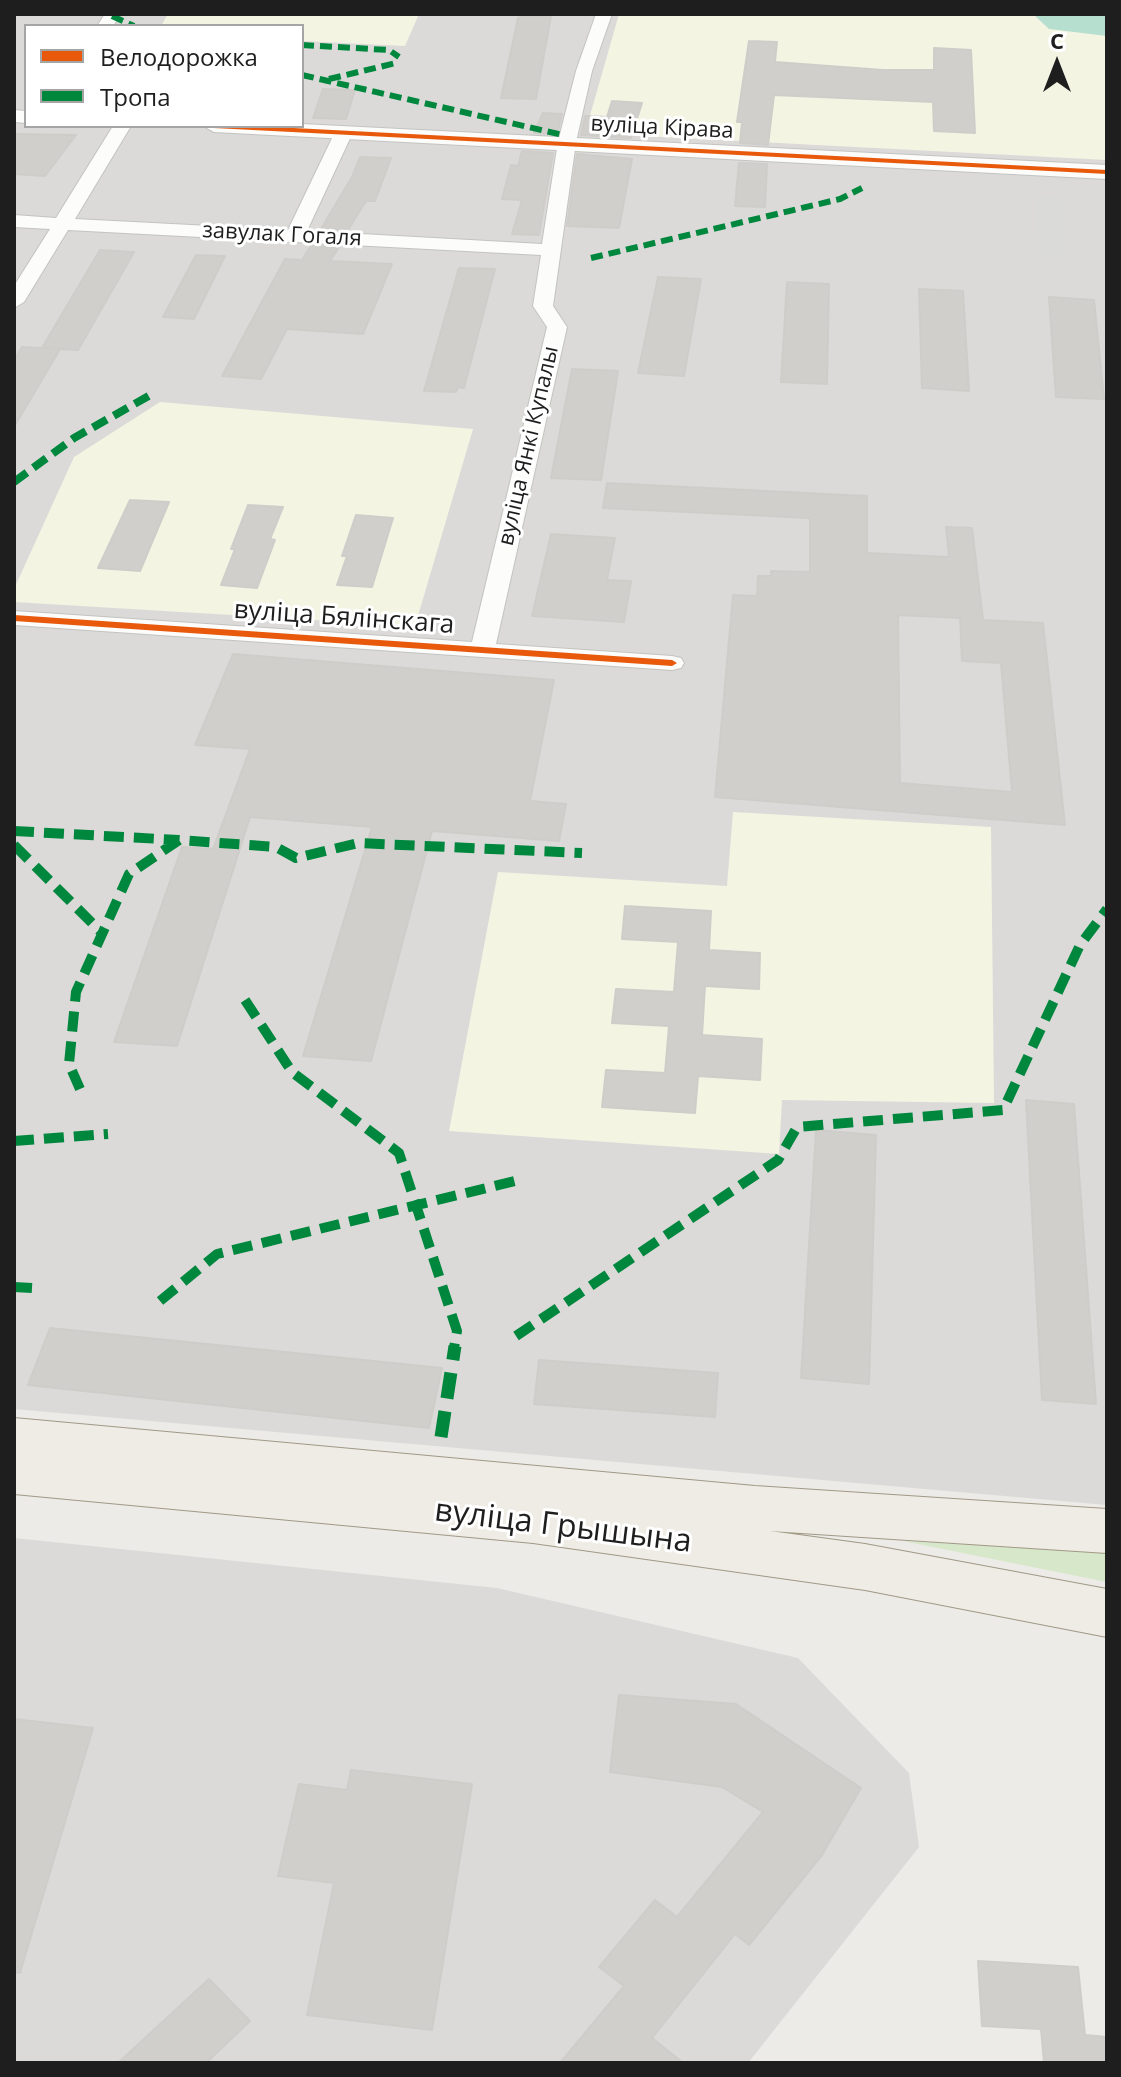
<!DOCTYPE html>
<meta charset="utf-8">
<style>
body{margin:0}
#map{position:relative;width:1121px;height:2077px;overflow:hidden;background:#ecebe7;font-family:"Open Sans",sans-serif}
canvas{display:block}
.frame{position:absolute;inset:0;border:16px solid #1e1e1e;pointer-events:none}
.legend{position:absolute;left:24px;top:24px;width:280px;height:104px;box-sizing:border-box;background:#fff;border:2px solid #a5a5a5;margin:0;padding:10px 14px;list-style:none;font-size:24px;color:#1e1e1e}
.legend li{display:flex;align-items:center;gap:16px;height:40px}
.legend b{width:40px;border:2px solid #a5a5a5}
.north{position:absolute;left:1017px;top:24px;width:80px;height:80px;-webkit-text-stroke:6px #fff;paint-order:stroke;rotate:0deg;font-size:22px;font-weight:700;line-height:32px;text-align:center;color:#1e1e1e}
.north::after{content:'';display:block;margin:auto;width:28px;height:36px;background:#1e1e1e;clip-path:polygon(50% 0,100% 100%,50% 72%,0 100%)}
</style>
<div id="map">
<canvas width="1121" height="2077"></canvas>
<div class="frame"></div>
<ul class="legend">
<li><b style="height:10px;background:#e8590c"></b>Велодорожка</li>
<li><b style="height:10px;background:#00873e"></b>Тропа</li>
</ul>
<div class="north">С</div>
</div>
<script>
const context = document.querySelector('canvas').getContext('2d');
context.lineJoin = 'round';
function fillPath(path, color) {
  context.fillStyle = color;
  context.fill(path, 'evenodd');
}
function shape(rows) {
  const path = new Path2D();
  for (const r of rows) {
    path.moveTo(r[0], r[1]);
    for (let i = 2; i < r.length; i += 2) path.lineTo(r[i], r[i + 1]);
  }
  return path;
}
function trace(path, color, width, dash) {
  context.strokeStyle = color;
  context.lineWidth = width;
  context.lineCap = dash ? 'butt' : 'round';
  context.setLineDash(dash || []);
  context.stroke(path);
}
function write(font, color, halo, rows, align = 'center') {
  context.font = font + ' "Open Sans",sans-serif';
  context.lineWidth = 6;
  context.setLineDash([]);
  context.textBaseline = 'middle';
  context.strokeStyle = halo;
  context.fillStyle = color;
  for (const [text, x, y, turn = 0] of rows) {
    context.save();
    context.translate(x, y);
    context.rotate((+turn || 0) * Math.PI / 180);
    context.textAlign = isNaN(turn) ? turn : align;
    if (halo) context.strokeText(text, 0, 0);
    context.fillText(text, 0, 0);
    context.restore();
  }
}
fillPath(shape([
 [14,14,1107,14,1107,1505,14,1409],
 [26,26,302,26,302,126,26,126],
 [14,1538,497,1588,798,1658,909,1773,919,1847,748,2063,14,2063]
]), '#dbdad8');
fillPath(shape([
 [168,14,419,14,405,46,302,41,302,26,161,26],
 [619,14,1107,14,1107,160,585,133],
 [160,402,473,429,415,626,14,602,14,589,74,457],
 [733,812,991,827,994,1103,782,1100,779,1154,449,1131,498,872,727,886]
]), '#f4f4e3');
fillPath(shape([
 [1035,196,1061,197,1066,258,1039,256]
]), '#dadad8');
fillPath(shape([
 [903,1541,1107,1552,1107,1582]
]), '#d7e7c9');
fillPath(shape([
 [1033,14,1107,14,1107,36,1049,29]
]), '#b7dfd0');
const building = shape([
 [524,16,551,16,536,99,501,98,518,18,524,16],
 [749,41,777,42,775,62,883,70,934,70,934,48,971,50,975,133,934,131,933,102,774,95,768,145,740,143,742,122,737,122,749,41],
 [323,89,355,90,346,119,313,118,323,89],
 [612,101,642,103,631,138,581,135,585,116,607,117,612,101],
 [543,113,562,114,557,134,534,133,543,113],
 [14,134,76,135,45,176,14,174,14,134],
 [522,151,553,153,539,235,512,234,522,200,502,199,511,165,518,166,522,151],
 [577,154,632,159,619,228,567,226,577,154],
 [360,157,391,158,375,201,366,201,348,230,321,229,352,177,360,157],
 [739,163,767,164,765,207,735,206,739,163],
 [311,246,339,247,330,261,392,264,363,334,287,329,261,379,222,376,285,259,302,260,311,246],
 [100,250,134,252,78,350,42,348,100,250],
 [196,255,225,256,194,319,163,317,196,255],
 [459,268,495,269,464,388,458,387,456,392,424,391,459,268],
 [658,277,701,279,684,376,638,373,658,277],
 [787,282,829,284,827,384,781,382,787,282],
 [919,289,963,291,969,391,922,388,919,289],
 [1049,297,1094,300,1104,399,1056,397,1049,297],
 [22,347,60,349,14,427,14,360,22,347],
 [572,369,618,371,601,480,551,478,572,369],
 [607,483,867,496,867,553,949,557,946,527,972,528,983,620,1043,623,1065,825,715,797,733,595,757,596,758,576,771,576,771,571,810,572,810,518,603,508,607,483],
 [898,615,960,618,962,661,1001,663,1012,792,900,783,898,615],
 [130,500,169,502,140,571,98,568,130,500],
 [248,505,283,507,270,539,275,540,257,588,221,585,235,549,231,549,248,505],
 [356,515,393,518,372,587,337,585,347,556,342,556,356,515],
 [551,534,615,538,607,580,631,581,624,622,532,616,551,534],
 [233,654,554,680,530,801,566,804,559,841,432,831,371,1061,303,1056,372,827,250,817,177,1046,114,1042,182,847,213,849,250,749,195,745,233,654],
 [625,906,711,911,709,950,760,953,759,989,705,986,702,1035,762,1039,760,1080,698,1076,695,1113,602,1107,606,1070,665,1073,669,1026,612,1023,616,989,674,992,678,942,622,939,625,906],
 [1026,1100,1074,1104,1096,1404,1042,1400,1026,1100],
 [816,1130,876,1135,869,1384,801,1378,816,1130],
 [50,1328,442,1368,429,1428,28,1385,50,1328],
 [539,1360,718,1373,715,1417,534,1404,539,1360],
 [619,1695,736,1704,861,1788,822,1855,749,1945,735,1934,652,2038,683,2063,560,2063,624,1986,599,1967,655,1900,677,1917,763,1812,722,1787,610,1772,619,1695],
 [14,1719,93,1728,20,1973,14,1972,14,1719],
 [351,1770,472,1784,432,2030,307,2015,334,1883,278,1876,299,1784,347,1790,351,1770],
 [978,1961,1078,1967,1085,2035,1107,2037,1107,2063,1044,2063,1041,2029,982,2026,978,1961],
 [209,1979,250,2021,206,2063,118,2063,209,1979]
]);
fillPath(building, '#d0cfcc');
trace(building, '#cfcdc9', 2);
const minor = shape([
 [105,14,121,14,113,26,97,26,105,14],
 [596,14,612,14,592,71,576,142,553,306,567,327,496,644,672,656,681,658,684,663,681,668,672,670,14,625,14,611,472,642,547,327,533,306,541,255,68,230,24,302,14,308,14,286,50,229,14,227,14,215,56,218,113,126,131,126,75,219,288,230,335,132,344,127,353,132,307,231,542,244,558,142,576,71,596,14]
]);
const tertiary = shape([
 [14,110,26,111,26,123,14,122,14,110],
 [302,124,1107,165,1107,179,214,132,203,126,302,124]
]);
const primary = shape([
 [14,1418,755,1486,1107,1509,1107,1553,770,1531,865,1544,1107,1589,1107,1637,865,1590,533,1543,14,1494,14,1418]
]);
trace(minor, '#c3c3c1', 2);
trace(tertiary, '#c3c3c1', 2);
trace(primary, '#a09986', 2);
fillPath(minor, '#fcfcfb');
fillPath(tertiary, '#fcfcfb');
fillPath(primary, '#efece5');
trace(shape([
 [112,16,134,26],
 [302,45,389,50,399,57],
 [302,75,563,135],
 [329,79,396,63],
 [591,258,840,199,862,188]
]), '#00873e', 6, [12, 6]);
trace(shape([
 [14,482,74,438,154,393]
]), '#00873e', 8, [16, 8]);
trace(shape([
 [14,831,179,840],
 [14,845,102,933],
 [245,1000,292,1072,399,1153,457,1331,454,1348],
 [80,1089,69,1064,76,992,129,874,179,840,276,847,296,858,358,843,582,853],
 [14,1141,108,1134],
 [14,1287,32,1288],
 [160,1301,217,1254,519,1180],
 [516,1336,778,1160,797,1127,1003,1110,1080,945,1107,909]
]), '#00873e', 10, [20, 10]);
trace(shape([
 [441,1437,455,1346]
]), '#00873e', 13, [26, 13]);
fillPath(shape([
 [210,126,255,126,1107,170,1107,174,214,128,210,126],
 [14,615,672,660,677,663,672,666,14,621,14,615]
]), '#e8590c');
write('22px', '#1e1e1e', '#fff', [
 ["вуліца Кірава",662,128,3],
 ["завулак Гогаля",282,235,3],
 ["вуліца Янкі Купалы",529,446,-77]
]);
write('26px', '#1e1e1e', '#fff', [
 ["вуліца Бялінскага",344,618,4]
]);
write('32px', '#1e1e1e', '#fff', [
 ["вуліца Грышына",563,1527,7]
]);
</script>
